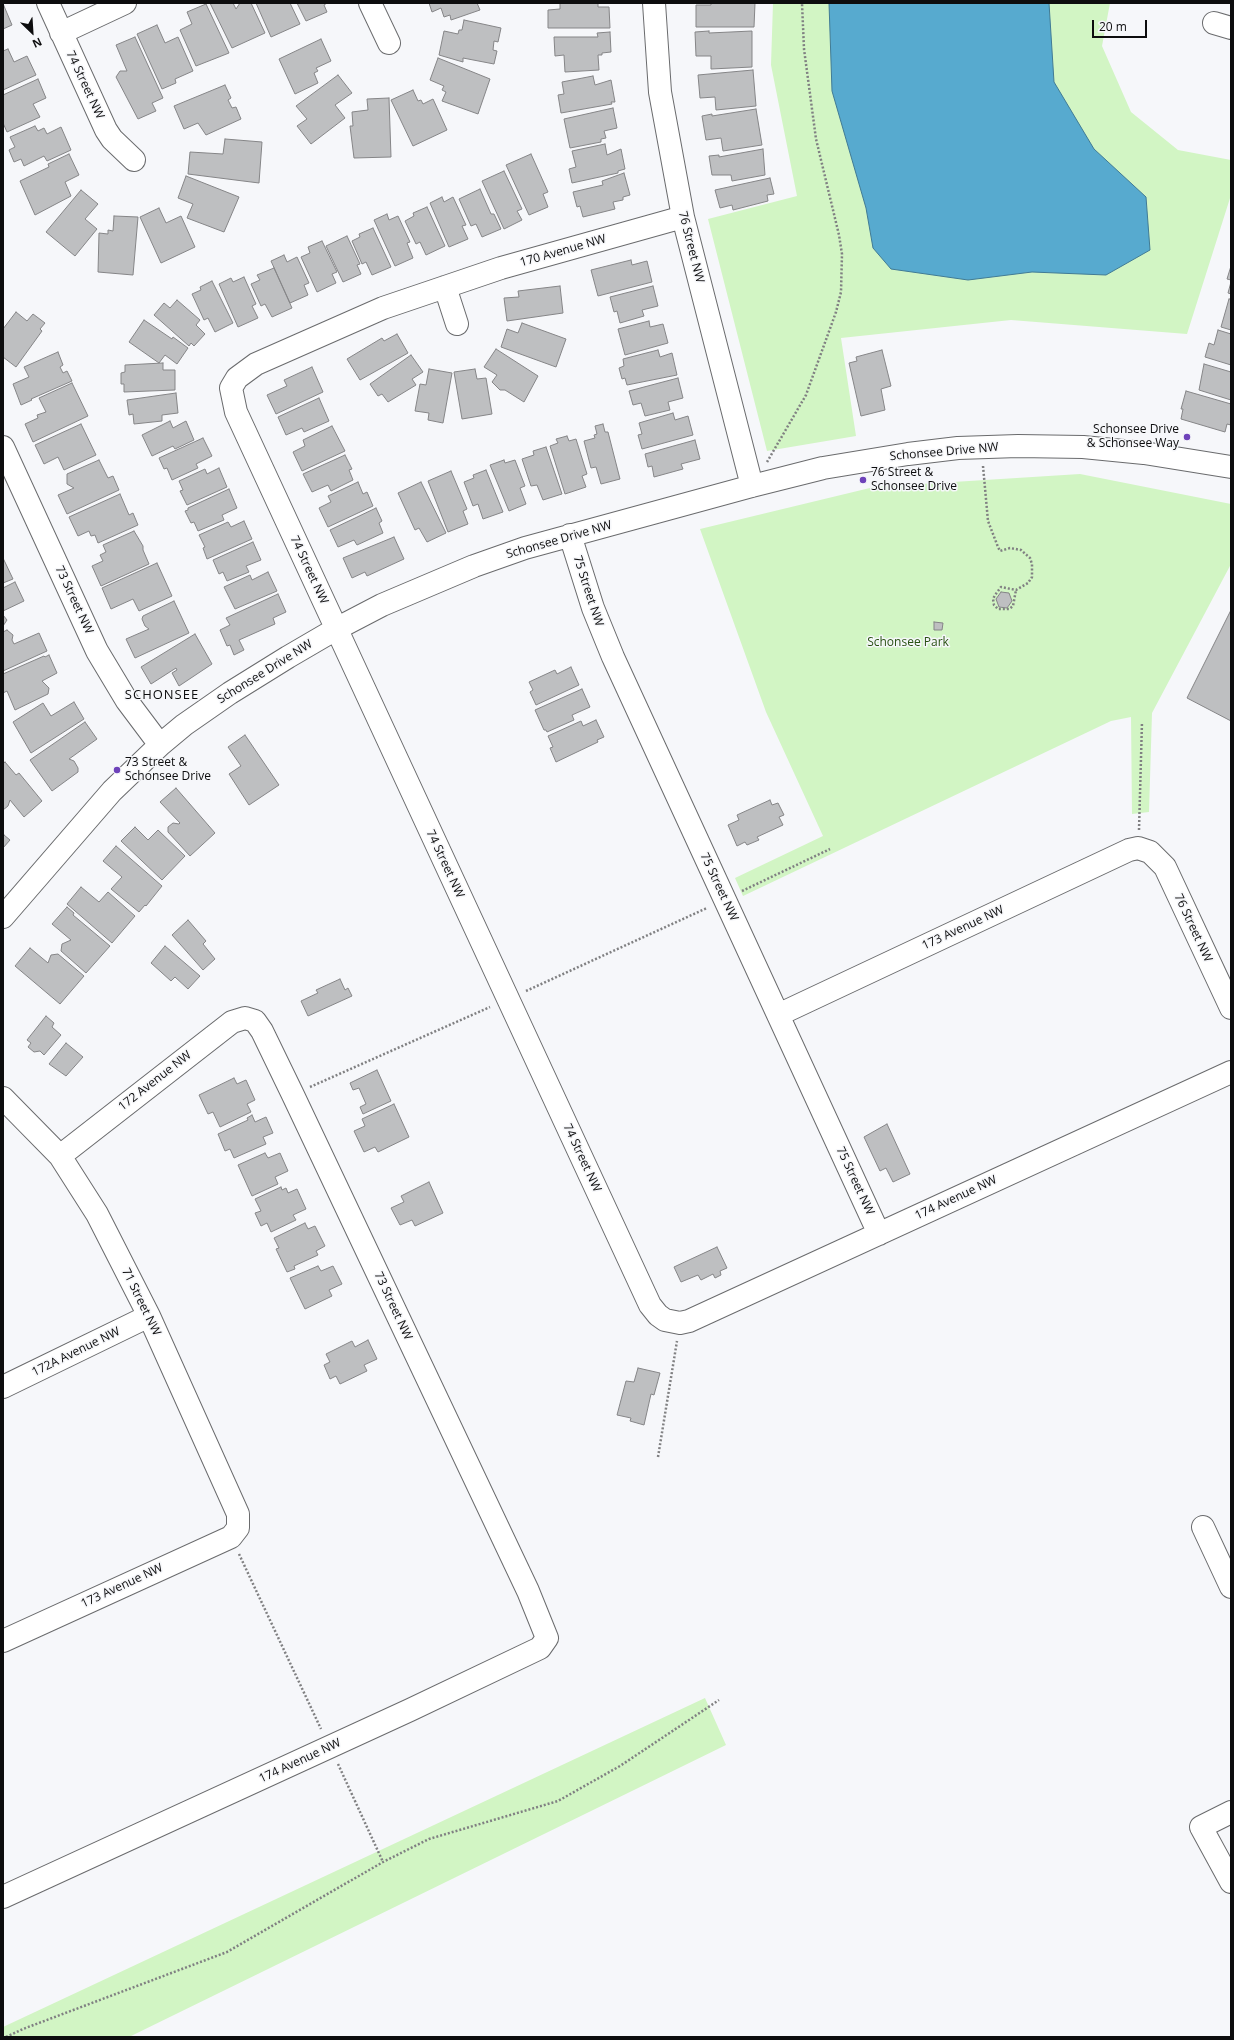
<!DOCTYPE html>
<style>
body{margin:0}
#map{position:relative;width:1234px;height:2040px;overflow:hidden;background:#f6f7fa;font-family:"Open Sans",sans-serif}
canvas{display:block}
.frame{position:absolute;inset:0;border:4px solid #0d0d0e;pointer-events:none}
.north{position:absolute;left:12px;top:12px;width:40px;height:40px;-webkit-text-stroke:3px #f6f7fa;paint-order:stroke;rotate:155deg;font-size:11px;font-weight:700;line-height:16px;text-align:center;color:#0d0d0e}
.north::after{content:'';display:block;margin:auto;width:14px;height:18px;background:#0d0d0e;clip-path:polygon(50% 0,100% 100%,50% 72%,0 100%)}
.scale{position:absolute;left:1092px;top:20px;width:55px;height:18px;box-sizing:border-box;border:2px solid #0d0d0e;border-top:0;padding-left:5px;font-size:12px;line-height:14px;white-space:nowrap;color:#0d0d0e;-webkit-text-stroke:3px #f6f7fa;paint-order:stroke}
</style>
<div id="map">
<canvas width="1234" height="2040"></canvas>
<div class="frame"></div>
<div class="north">N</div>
<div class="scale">20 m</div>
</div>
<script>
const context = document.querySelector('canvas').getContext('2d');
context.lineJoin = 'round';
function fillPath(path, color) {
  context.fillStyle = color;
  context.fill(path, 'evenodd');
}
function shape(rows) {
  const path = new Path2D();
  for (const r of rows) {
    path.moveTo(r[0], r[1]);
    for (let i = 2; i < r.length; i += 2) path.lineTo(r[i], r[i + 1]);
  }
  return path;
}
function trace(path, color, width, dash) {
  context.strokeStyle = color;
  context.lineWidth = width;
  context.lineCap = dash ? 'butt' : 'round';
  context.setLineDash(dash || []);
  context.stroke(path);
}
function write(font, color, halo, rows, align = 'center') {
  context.font = font + ' "Open Sans",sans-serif';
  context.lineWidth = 3;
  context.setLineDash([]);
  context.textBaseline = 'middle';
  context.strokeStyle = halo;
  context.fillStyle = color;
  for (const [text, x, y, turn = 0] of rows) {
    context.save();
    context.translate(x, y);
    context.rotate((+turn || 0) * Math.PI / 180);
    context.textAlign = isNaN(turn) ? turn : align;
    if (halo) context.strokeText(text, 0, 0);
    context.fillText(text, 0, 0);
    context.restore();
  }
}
fillPath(shape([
 [773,3,1110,3,1102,46,1131,112,1178,150,1231,160,1231,195,1187,334,1011,320,841,338,856,436,767,451,708,219,797,196,771,65],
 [1080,474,1231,504,1231,564,1152,713,1149,812,1132,814,1131,717,1111,721,743,896,735,878,823,836,766,712,700,529,874,487],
 [705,1698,726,1745,129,2037,3,2037,3,2027]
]), '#d2f5c4');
const water = shape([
 [829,3,1049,3,1054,82,1094,149,1146,197,1150,250,1106,275,1032,272,968,280,891,269,873,248,866,208,832,91,829,3]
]);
fillPath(water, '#57aacf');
trace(water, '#417b95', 1);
const building = shape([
 [210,3,233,3,236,9,240,3,251,3,265,33,232,48,210,3],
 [256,3,290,3,300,24,271,37,256,3],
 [297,3,327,3,324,5,327,12,306,21,297,3],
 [429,3,477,3,480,10,451,20,450,15,444,17,441,8,432,12,429,3],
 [560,3,598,3,598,7,609,7,610,28,548,28,548,10,560,9,560,3],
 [711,3,755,3,754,27,696,27,696,5,711,5,711,3],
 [206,4,229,53,196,66,180,30,192,24,187,12,206,4],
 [4,6,12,25,3,29,3,7,4,6],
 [464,20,501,28,498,42,494,41,493,50,497,51,494,64,463,58,463,62,439,55,444,31,458,34,459,30,462,30,464,20],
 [157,25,165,43,178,37,193,71,175,79,176,83,162,89,137,34,157,25],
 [709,31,709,33,752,31,752,67,711,69,711,56,696,56,695,32,709,31],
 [610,32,611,52,602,53,602,55,598,55,599,70,565,72,564,55,555,56,554,37,598,37,597,33,610,32],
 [135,37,163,98,152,103,156,111,138,119,116,77,120,71,127,71,116,45,135,37],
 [321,39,331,61,316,68,318,71,314,73,318,83,295,94,279,59,321,39],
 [8,49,14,62,27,56,36,75,3,90,3,51,8,49],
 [438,58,490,79,478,114,442,101,446,92,442,90,444,86,430,80,438,58],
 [753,70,756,106,716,110,715,97,700,98,698,75,753,70],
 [338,75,352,93,335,105,345,118,311,144,297,126,307,119,296,106,338,75],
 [593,76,595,85,611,80,615,102,611,102,612,104,561,113,558,95,564,94,562,82,593,76],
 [38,79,46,98,33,104,40,117,7,132,3,123,3,95,38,79],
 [225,85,231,98,228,100,232,108,236,107,241,119,206,135,198,123,184,129,174,106,225,85],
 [413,90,418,101,421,100,423,104,433,99,447,130,413,146,391,100,413,90],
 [389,98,391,157,354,158,350,126,353,126,352,112,368,110,367,99,389,98],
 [613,108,617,128,604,131,606,138,601,139,601,142,570,148,564,119,613,108],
 [756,109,762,145,723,151,721,138,706,140,702,116,712,114,712,116,756,109],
 [35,126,38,131,44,128,47,134,61,127,71,150,47,161,44,156,24,166,21,159,14,162,9,150,15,147,10,137,35,126],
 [225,139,262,142,259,183,188,174,190,152,223,154,225,139],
 [605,144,607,155,621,149,625,169,618,171,618,173,572,183,569,169,576,167,572,151,605,144],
 [763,149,765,175,732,181,731,175,712,175,709,156,719,155,719,157,763,149],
 [69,154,79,175,65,182,71,196,35,215,20,181,49,167,48,164,69,154],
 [531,154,548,192,543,194,548,207,529,215,506,165,531,154],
 [504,171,522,209,517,211,522,220,504,229,482,181,504,171],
 [624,173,630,195,623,197,623,200,613,202,615,209,583,217,580,206,577,207,573,192,603,185,602,181,624,173],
 [186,176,239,197,224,232,187,218,193,204,178,198,186,176],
 [770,178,774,194,767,195,768,201,733,210,732,205,720,208,715,190,770,178],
 [480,189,491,214,494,214,501,229,482,237,476,224,471,226,459,199,480,189],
 [81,190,98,204,85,219,97,229,75,256,46,232,81,190],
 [442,197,444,202,453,197,466,225,462,226,468,239,449,247,430,203,442,197],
 [427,207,445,246,426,255,420,242,416,244,405,221,414,216,413,213,427,207],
 [159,208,166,223,181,216,195,247,161,263,140,217,159,208],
 [387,214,389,220,398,216,410,242,407,243,413,258,395,266,374,220,387,214],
 [114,216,138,217,133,275,98,272,99,233,108,234,108,230,113,231,114,216],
 [373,228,391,267,372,275,366,262,362,264,352,241,360,237,359,234,373,228],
 [347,236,360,264,357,265,361,274,343,282,326,246,347,236],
 [322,241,337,272,332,274,336,283,317,292,301,257,310,253,308,247,322,241],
 [284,255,287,262,297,257,309,283,304,285,308,295,290,303,271,261,284,255],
 [631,260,632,265,647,261,652,282,598,296,591,270,631,260],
 [1231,266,1231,280,1227,279,1231,266],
 [274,268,292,308,272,317,265,304,261,306,251,284,260,280,257,275,274,268],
 [244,277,256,304,252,306,258,318,238,327,219,284,231,278,233,282,244,277],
 [212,281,233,323,215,332,208,318,204,320,192,294,201,290,200,287,212,281],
 [1231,282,1231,294,1228,293,1231,282],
 [560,286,563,313,507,321,504,298,519,297,518,291,560,286],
 [653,286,658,306,642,310,644,316,620,323,617,311,614,312,610,297,653,286],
 [1229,299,1231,299,1231,330,1221,327,1229,299],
 [177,300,200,320,196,325,205,334,194,346,191,343,189,346,154,315,164,303,170,308,177,300],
 [16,312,27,321,33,314,45,323,40,329,42,331,16,367,3,357,3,329,16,312],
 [144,320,172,339,173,337,188,348,177,364,165,355,159,363,129,342,144,320],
 [649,321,650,327,663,324,668,343,625,355,618,329,649,321],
 [522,323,566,339,556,367,501,347,507,329,518,333,522,323],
 [1218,330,1231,334,1231,365,1205,357,1209,343,1214,345,1218,330],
 [397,334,408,353,360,380,347,359,382,338,384,341,397,334],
 [496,349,538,376,524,402,505,390,500,390,492,382,497,375,484,367,496,349],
 [658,350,660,357,672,353,677,375,627,385,625,378,622,379,619,368,624,366,623,359,658,350],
 [882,350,891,386,881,389,885,410,861,416,849,363,857,361,856,357,882,350],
 [58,352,63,365,60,367,63,373,67,371,72,381,31,399,32,400,21,405,13,384,29,377,24,367,58,352],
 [411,355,423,372,412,379,416,385,388,402,382,394,378,396,370,384,411,355],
 [163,363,163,370,175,370,175,390,124,392,124,384,121,384,121,373,125,372,125,365,163,363],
 [1204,364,1231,372,1231,400,1199,390,1204,364],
 [312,367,323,392,276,414,267,395,287,386,284,380,312,367],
 [429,369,452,373,443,423,428,420,429,413,415,411,420,384,426,385,429,369],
 [475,369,477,379,486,378,492,414,462,419,454,372,475,369],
 [678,378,683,398,668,402,670,410,645,416,641,403,633,405,629,391,678,378],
 [72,383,88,416,33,442,25,424,38,418,37,415,46,412,39,398,72,383],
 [1186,391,1231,404,1231,425,1227,424,1225,432,1181,419,1183,409,1181,409,1186,391],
 [176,393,178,413,162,415,162,421,134,424,133,414,129,415,127,400,176,393],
 [319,398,329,421,304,432,302,428,286,435,278,417,319,398],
 [673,413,675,420,688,416,693,435,642,449,638,435,642,434,639,423,673,413],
 [170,421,173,428,186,421,194,440,175,449,173,446,152,456,142,435,170,421],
 [81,424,96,455,64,470,58,457,44,464,35,445,81,424],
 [603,424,605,432,608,432,620,479,601,484,596,467,591,468,584,441,595,438,594,435,597,434,595,426,603,424],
 [332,426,345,451,302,471,293,452,305,446,303,440,332,426],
 [567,436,569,441,576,439,587,474,582,476,586,487,565,494,550,446,558,443,556,439,567,436],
 [203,438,212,456,196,464,198,468,172,480,167,468,164,469,159,458,203,438],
 [695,440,700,459,681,464,683,469,654,477,652,466,648,467,645,454,695,440],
 [546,447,562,494,543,500,537,485,531,486,522,459,534,455,533,451,546,447],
 [345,455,352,469,349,470,353,480,331,491,328,485,312,492,303,474,345,455],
 [99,460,108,478,113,476,119,490,67,514,58,495,74,488,67,484,67,474,99,460],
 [504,460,505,463,515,460,525,486,520,488,526,504,509,511,490,465,504,460],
 [219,468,227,487,187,505,180,491,183,490,179,481,205,469,207,474,219,468],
 [486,470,503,512,483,519,478,504,473,506,464,482,474,478,473,475,486,470],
 [451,471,467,509,463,511,468,524,448,532,428,481,451,471],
 [358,482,363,494,367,492,373,506,328,527,319,508,331,502,328,496,358,482],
 [421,482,446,533,427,542,419,528,415,530,398,493,421,482],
 [229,489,237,508,222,515,224,520,198,531,194,522,191,523,185,511,188,510,188,508,229,489],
 [120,494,129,515,133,513,138,525,98,543,95,535,91,536,89,531,78,536,69,517,120,494],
 [376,508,382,521,379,523,383,533,357,545,354,540,338,547,330,530,376,508],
 [244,521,252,539,207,559,203,548,205,547,199,535,228,522,231,527,244,521],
 [134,531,143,546,143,550,149,564,101,586,92,566,103,561,100,555,106,552,103,545,134,531],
 [394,537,404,559,367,576,365,572,352,578,343,558,394,537],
 [253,542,261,560,246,566,249,572,227,581,223,572,219,574,213,560,253,542],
 [3,558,13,579,3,583,3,558],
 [157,563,172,596,139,611,133,599,111,609,102,588,157,563],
 [268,572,277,591,235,609,224,587,250,575,252,580,268,572],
 [15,582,24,601,3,611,3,588,15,582],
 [1001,592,1009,593,1012,601,1007,608,999,607,996,599,1001,592],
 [278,594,286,612,273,618,275,624,239,640,244,650,234,655,230,645,227,646,220,630,230,625,226,618,278,594],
 [174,601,189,633,135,658,126,639,149,629,145,626,142,619,143,616,174,601],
 [1231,610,1231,721,1187,698,1231,610],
 [3,615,7,620,3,626,3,615],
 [934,622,943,623,942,630,934,630,934,622],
 [7,630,13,635,12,640,14,644,39,633,47,651,3,671,3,632,7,630],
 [195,634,212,664,179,686,172,673,177,670,176,668,151,684,141,667,195,634],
 [49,655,57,673,42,681,49,688,48,694,15,710,7,691,3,693,3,674,44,656,45,657,49,655],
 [571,667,579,685,536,705,530,692,533,690,529,682,555,670,557,674,571,667],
 [582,689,590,707,572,715,574,720,547,732,546,730,544,730,535,710,582,689],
 [74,702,84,719,31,753,13,722,43,703,51,716,74,702],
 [596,720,604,737,597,740,598,742,556,762,550,748,553,747,548,736,581,721,583,726,596,720],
 [85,722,97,739,69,759,74,761,78,768,78,772,52,791,30,760,85,722],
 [245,735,279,785,249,805,229,774,241,766,228,747,245,735],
 [5,762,16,775,19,773,42,801,24,817,10,800,8,806,3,810,3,764,5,762],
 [176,788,215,833,190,856,168,832,168,827,173,823,179,824,180,823,160,802,176,788],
 [770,800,772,805,778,803,784,815,779,817,783,825,757,837,759,840,747,845,745,842,737,846,728,825,739,820,737,815,770,800],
 [135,827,148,840,158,830,185,856,162,880,121,841,135,827],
 [4,835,10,840,3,848,3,836,4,835],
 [116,846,162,886,146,906,145,905,139,912,111,889,122,877,103,861,116,846],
 [81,887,99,902,108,892,135,916,112,943,67,904,81,887],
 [67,907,74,913,73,915,110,946,86,973,61,951,62,944,71,940,52,924,67,907],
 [188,920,206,941,203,944,215,959,203,970,172,935,188,920],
 [165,946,200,976,188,989,175,977,171,981,151,963,165,946],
 [30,948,48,963,51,955,58,954,84,976,60,1004,15,966,30,948],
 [340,979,345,990,348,988,352,996,308,1016,301,1001,318,993,316,990,340,979],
 [46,1016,54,1023,52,1027,61,1035,44,1055,40,1051,34,1052,28,1047,31,1043,27,1040,46,1016],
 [66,1043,83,1057,66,1076,49,1064,66,1043],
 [377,1070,391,1101,363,1114,360,1107,366,1104,359,1088,353,1090,350,1083,377,1070],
 [234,1078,237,1084,246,1080,255,1100,247,1104,251,1112,220,1127,213,1112,208,1114,199,1095,234,1078],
 [394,1104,409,1137,378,1152,375,1147,364,1152,354,1131,365,1126,362,1119,394,1104],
 [252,1115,255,1122,266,1117,273,1133,263,1137,266,1144,234,1158,230,1149,225,1151,218,1134,248,1120,247,1118,252,1115],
 [887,1124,910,1174,893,1182,886,1168,880,1171,864,1137,887,1124],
 [265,1153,268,1158,280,1153,288,1171,275,1177,278,1184,252,1196,238,1165,265,1153],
 [429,1182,443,1213,415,1226,412,1220,400,1225,391,1208,404,1202,401,1196,429,1182],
 [281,1187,282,1190,286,1188,288,1193,297,1189,306,1209,293,1215,296,1220,271,1232,267,1223,261,1226,255,1213,261,1211,255,1199,281,1187],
 [305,1223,308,1229,315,1226,325,1246,316,1251,318,1255,294,1266,295,1269,287,1272,276,1249,279,1248,274,1238,305,1223],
 [717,1247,727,1268,720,1271,721,1275,715,1278,713,1274,701,1280,698,1275,681,1282,674,1267,717,1247],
 [318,1266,321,1271,333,1266,342,1284,329,1290,332,1296,305,1309,290,1278,318,1266],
 [368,1340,377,1359,364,1365,367,1371,340,1384,336,1376,330,1379,324,1365,330,1362,326,1354,352,1341,355,1347,368,1340],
 [638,1368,660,1373,654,1395,651,1394,644,1425,630,1421,631,1418,617,1415,626,1381,634,1382,638,1368]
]);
fillPath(building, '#bebfc1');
trace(building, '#858587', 1);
const minor = shape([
 [48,3,106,130,112,139,134,160],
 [370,3,389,43],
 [654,3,660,92,683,217,752,486],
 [1214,23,1231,28],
 [61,33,125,3],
 [683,217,501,268,383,308,256,364,237,378,231,388,236,412,650,1305,658,1315,665,1320,680,1323,689,1321,1231,1072],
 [445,287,457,324],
 [3,447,97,651,127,701,160,745],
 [570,535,593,608,613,657,879,1234],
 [3,917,112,791,160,745,184,725,230,693,288,657,336,629,382,605,474,566,525,548,752,486,823,468,908,454,958,448,1018,446,1083,447,1144,453,1231,467],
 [778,1015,1129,850,1138,848,1150,852,1165,867,1231,1008],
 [3,1098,60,1156,97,1214,149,1316,238,1514,238,1528,231,1537,3,1641],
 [3,1387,149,1316],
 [1203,1527,1231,1587],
 [1231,1812,1201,1827,1231,1882],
 [3,1897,410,1710,540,1648,547,1638,528,1591,293,1095,262,1031,255,1021,245,1018,232,1022,60,1156]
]);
trace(minor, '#6a6b6d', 24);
trace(shape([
 [767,462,806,395,836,312,841,292,842,254,839,235,816,139,804,49,802,3],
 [983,466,988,521,998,547,1000,551,1010,548,1021,550,1030,558,1032,564,1032,577,1028,583,1016,590,1001,587,995,595,993,599,994,605,998,609,1009,609,1013,606,1016,590],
 [1139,830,1142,722],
 [742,891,830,849],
 [526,991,707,908],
 [310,1087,490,1007],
 [658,1457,677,1341],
 [239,1554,321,1729],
 [338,1764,383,1862],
 [6,2037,23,2029,227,1952,383,1862,429,1839,558,1801,620,1766,719,1700]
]), '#808082', 2.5, [2, 2]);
trace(minor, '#fff', 22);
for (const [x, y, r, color] of [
 [1187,437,4,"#6e42ba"],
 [863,480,4,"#6e42ba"],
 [117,770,4,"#6e42ba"]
]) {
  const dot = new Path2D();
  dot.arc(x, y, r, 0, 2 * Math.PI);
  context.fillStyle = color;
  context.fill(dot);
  trace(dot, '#f6f7fa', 1.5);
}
write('12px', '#0d0d0e', '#f6f7fa', [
 ["74 Street NW",85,85,65],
 ["76 Street NW",691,247,76],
 ["170 Avenue NW",563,251,-16],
 ["Schonsee Drive NW",944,452,-5],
 ["Schonsee Drive NW",559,540,-16],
 ["74 Street NW",309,570,65],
 ["75 Street NW",588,591,72],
 ["73 Street NW",74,600,65],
 ["Schonsee Drive NW",265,672,-32],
 ["74 Street NW",445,864,65],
 ["75 Street NW",719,887,65],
 ["173 Avenue NW",963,928,-25],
 ["76 Street NW",1193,928,65],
 ["172 Avenue NW",155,1081,-38],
 ["74 Street NW",582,1158,65],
 ["75 Street NW",855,1181,65],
 ["174 Avenue NW",956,1198,-25],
 ["71 Street NW",141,1302,64],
 ["73 Street NW",393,1306,65],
 ["172A Avenue NW",76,1352,-26],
 ["173 Avenue NW",122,1586,-25],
 ["174 Avenue NW",300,1761,-25]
]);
write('12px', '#0d0d0e', '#f6f7fa', [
 ["Schonsee Drive",1179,430,"right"],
 ["& Schonsee Way",1179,444,"right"],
 ["76 Street &",871,473],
 ["Schonsee Drive",871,487],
 ["73 Street &",125,763],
 ["Schonsee Drive",125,777]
], 'left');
write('12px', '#295113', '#f6f7fa', [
 ["Schonsee Park",908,643]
]);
context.letterSpacing = '1px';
write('13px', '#0d0d0e', '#f6f7fa', [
 ["SCHONSEE",162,695]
]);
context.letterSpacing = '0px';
</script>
